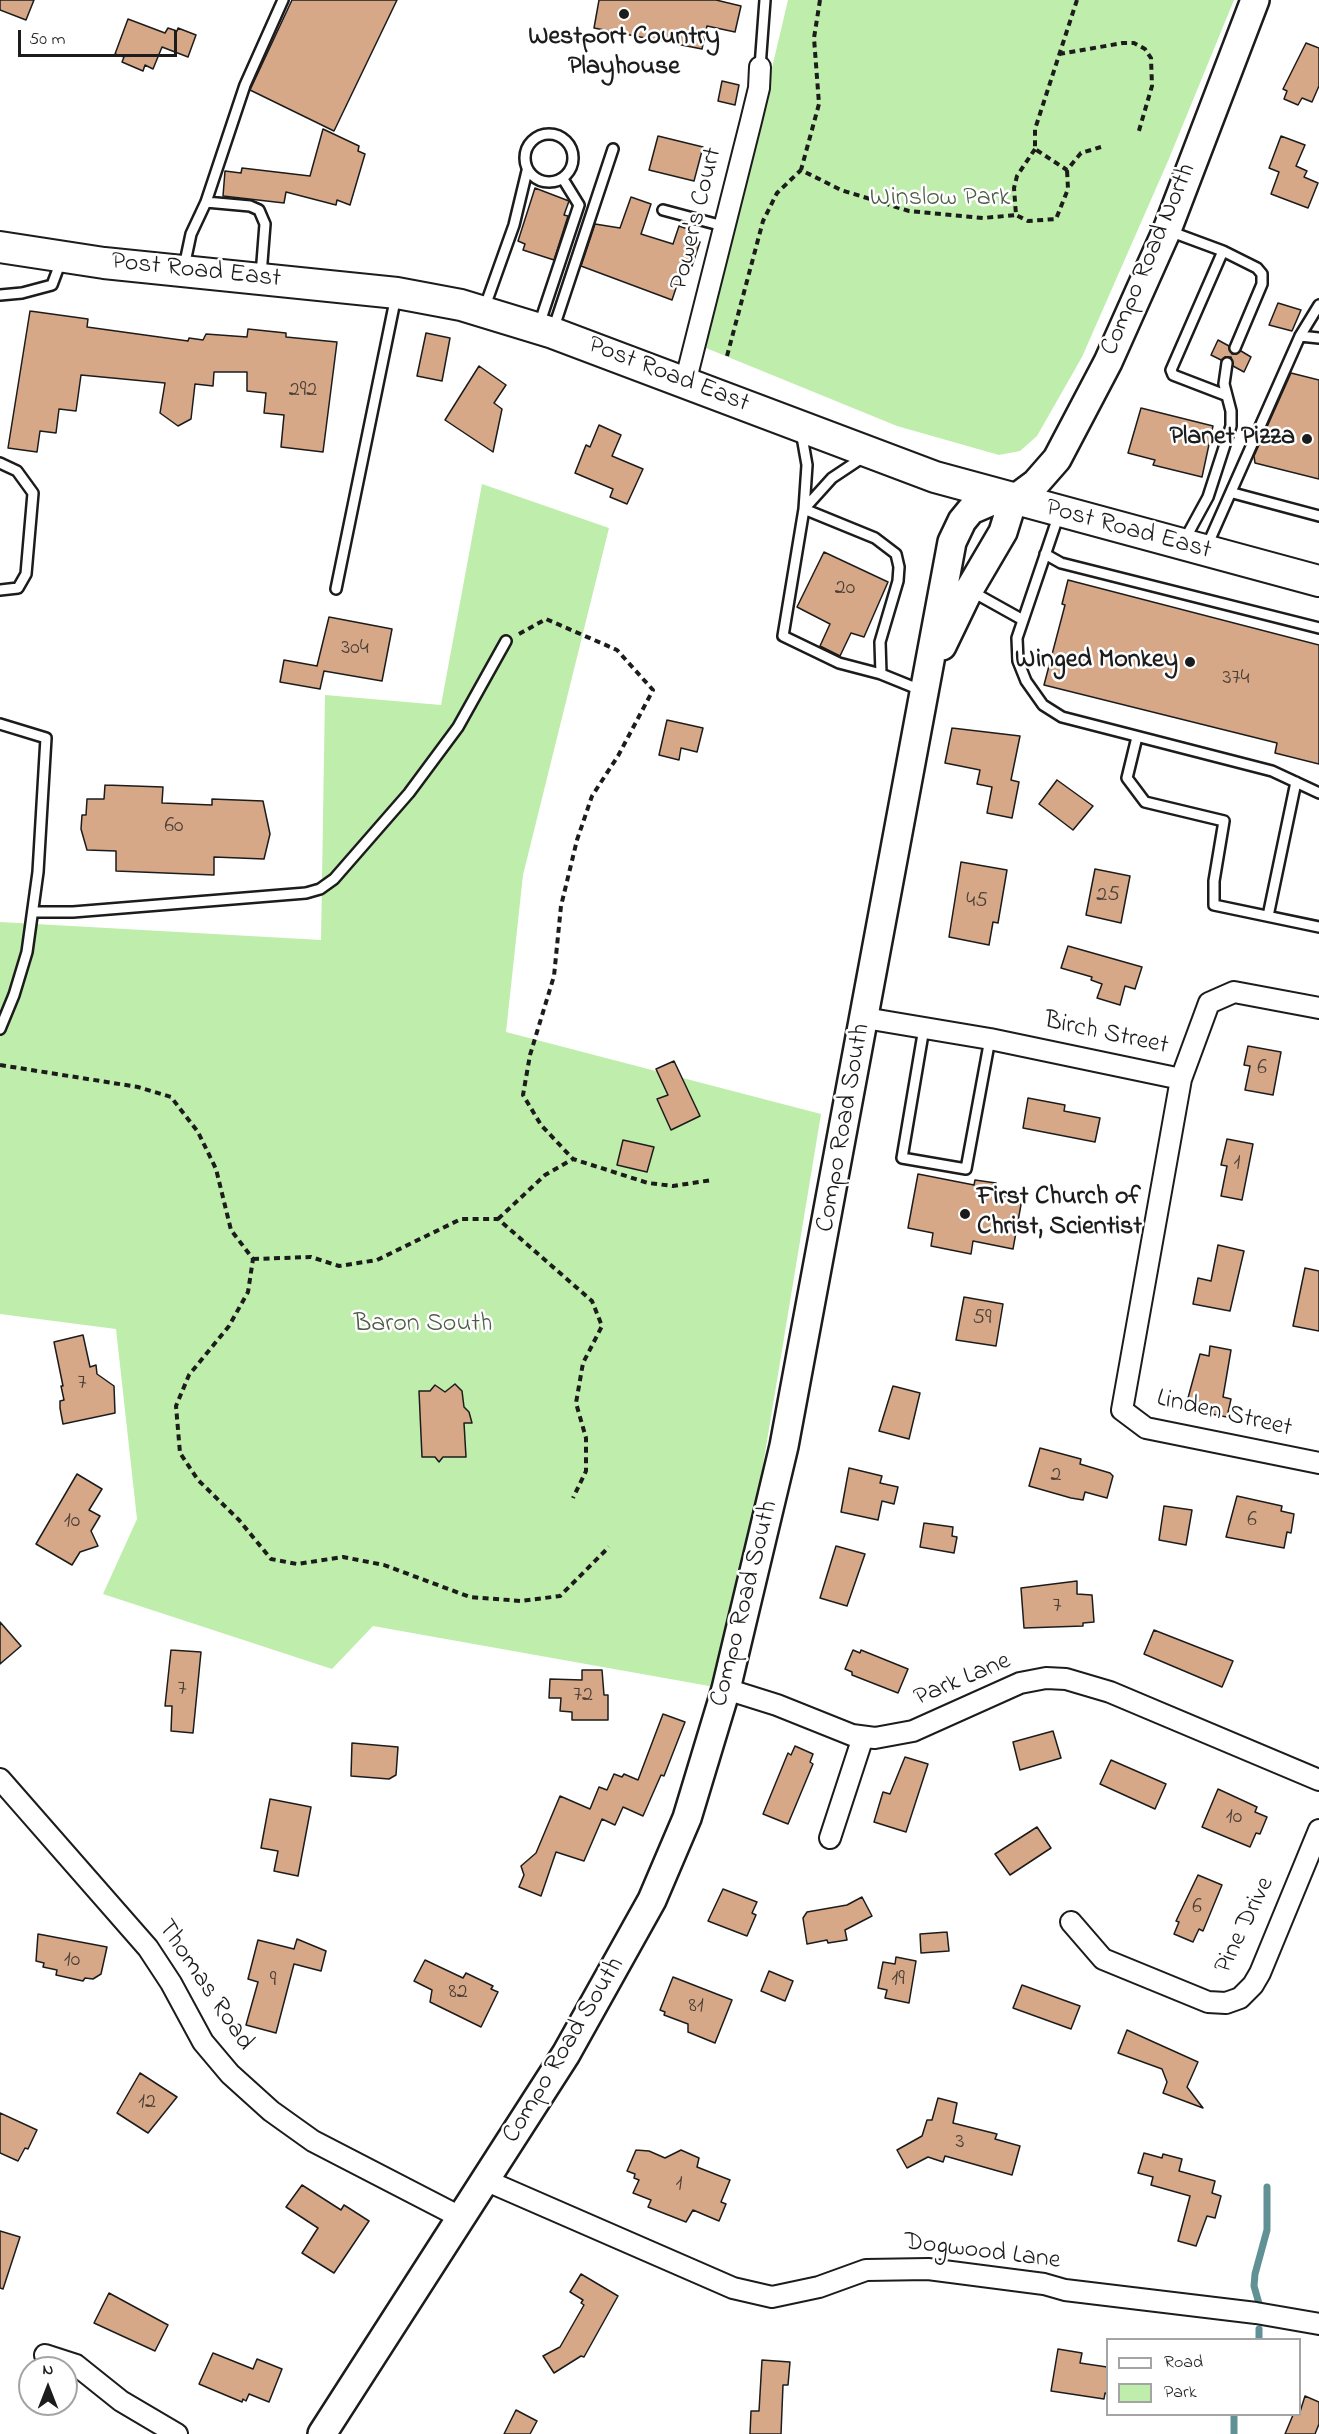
<!DOCTYPE html>
<style>
body{margin:0}
#map{position:relative;width:1319px;height:2434px;overflow:hidden;background:#fff;font-family:"Indie Flower",sans-serif}
canvas{display:block}
.legend{position:absolute;left:1106px;top:2338px;width:195px;height:78px;box-sizing:border-box;background:#fff;border:2px solid #a4a4a4;margin:0;padding:8px 10px;list-style:none;font-size:18px;color:#1c1c1c}
.legend li{display:flex;align-items:center;gap:12px;height:30px}
.legend b{width:30px;border:2px solid #a4a4a4}
.north{position:absolute;left:18px;top:2356px;width:60px;height:60px;box-sizing:border-box;background:#fff;border:2px solid #a4a4a4;border-radius:50%;rotate:0deg;font-size:16px;font-weight:700;line-height:24px;text-align:center;color:#1c1c1c}
.north::after{content:'';display:block;margin:auto;width:21px;height:27px;background:#1c1c1c;clip-path:polygon(50% 0,100% 100%,50% 72%,0 100%)}
.scale{position:absolute;left:18px;top:30px;width:159px;height:27px;box-sizing:border-box;border:3px solid #1c1c1c;border-top:0;padding-left:8px;font-size:18px;line-height:21px;white-space:nowrap;color:#1c1c1c;-webkit-text-stroke:4px #fff;paint-order:stroke}
</style>
<div id="map">
<canvas width="1319" height="2434"></canvas>
<ul class="legend">
<li><b style="height:8px;background:#fff"></b>Road</li>
<li><b style="height:16px;background:#bfedab"></b>Park</li>
</ul>
<div class="north">N</div>
<div class="scale">50 m</div>
</div>
<script>
const context = document.querySelector('canvas').getContext('2d');
context.lineJoin = 'round';
function fillPath(path, color) {
  context.fillStyle = color;
  context.fill(path, 'evenodd');
}
function shape(rows) {
  const path = new Path2D();
  for (const r of rows) {
    if (r.length === 3) {
      path.moveTo(r[0] + r[2], r[1]);
      path.arc(r[0], r[1], r[2], 0, 2 * Math.PI);
      continue;
    }
    path.moveTo(r[0], r[1]);
    for (let i = 2; i < r.length; i += 2) path.lineTo(r[i], r[i + 1]);
  }
  return path;
}
function trace(path, color, width, dash) {
  context.strokeStyle = color;
  context.lineWidth = width;
  context.lineCap = dash ? 'butt' : 'round';
  context.setLineDash(dash || []);
  context.stroke(path);
}
function write(font, color, halo, rows, align = 'center') {
  context.font = font + ' "Indie Flower",sans-serif';
  context.lineWidth = 5;
  context.setLineDash([]);
  context.textBaseline = 'middle';
  context.strokeStyle = halo;
  context.fillStyle = color;
  for (const [text, x, y, turn = 0] of rows) {
    context.save();
    context.translate(x, y);
    context.rotate((+turn || 0) * Math.PI / 180);
    context.textAlign = isNaN(turn) ? turn : align;
    if (halo) context.strokeText(text, 0, 0);
    context.fillText(text, 0, 0);
    context.restore();
  }
}
fillPath(shape([
 [788,0,1234,0,1168,161,1082,357,1037,436,1020,451,999,455,897,426,706,348],
 [482,484,609,528,523,875,506,1032,821,1114,726,1689,373,1626,332,1669,103,1594,137,1519,116,1329,0,1314,0,922,321,940,325,695,441,705]
]), '#bfedab');
trace(shape([
 [1260,2307,1254,2286,1255,2274,1267,2230,1267,2187],
 [1259,2340,1259,2329],
 [1234,2414,1234,2434]
]), '#609195', 7);
const building = shape([
 [0,0,34,0,26,20,0,10,0,0],
 [292,0,397,0,334,131,250,90,292,0],
 [599,0,716,0,741,6,735,32,707,26,702,49,594,28,599,0],
 [128,19,165,33,168,28,177,31,178,28,196,35,188,57,162,47,153,69,145,65,143,71,122,62,124,57,115,54,128,19],
 [1306,43,1319,48,1319,86,1312,102,1302,98,1298,105,1284,99,1287,91,1283,89,1306,43],
 [722,81,739,85,735,105,718,101,722,81],
 [323,129,359,146,358,151,365,154,350,205,337,200,336,205,286,192,284,203,223,196,225,171,241,173,242,168,310,176,323,129],
 [658,136,703,147,694,181,649,170,658,136],
 [1281,136,1305,145,1296,166,1307,171,1304,177,1318,183,1308,208,1271,194,1279,172,1269,168,1281,136],
 [535,188,569,201,564,215,568,216,554,260,523,250,525,244,518,241,535,188],
 [631,197,651,204,641,234,673,244,679,226,696,232,693,240,700,242,692,266,684,264,672,300,581,266,595,224,620,228,631,197],
 [1278,303,1301,310,1292,331,1269,325,1278,303],
 [30,311,88,319,87,327,188,341,189,338,203,340,206,334,247,337,248,329,286,333,286,337,337,342,323,452,281,447,284,415,264,413,266,393,247,391,247,372,214,372,213,386,195,384,191,419,178,426,160,413,165,383,81,375,76,411,59,409,56,433,40,431,37,452,8,448,30,311],
 [426,333,450,338,442,381,417,376,426,333],
 [1218,340,1229,346,1232,354,1241,351,1251,357,1244,372,1233,366,1231,357,1225,357,1221,360,1211,355,1218,340],
 [479,366,506,385,494,403,502,409,493,452,445,420,479,366],
 [1291,373,1319,380,1319,479,1255,463,1254,456,1291,373],
 [1141,408,1213,426,1202,477,1153,465,1155,460,1128,453,1141,408],
 [599,425,621,435,612,456,643,469,627,504,610,497,613,489,575,473,586,445,590,447,599,425],
 [824,552,888,582,864,637,851,633,840,656,820,646,830,624,797,607,824,552],
 [1068,580,1319,645,1319,764,1275,753,1277,743,1044,685,1065,605,1062,604,1068,580],
 [329,617,392,629,382,681,324,671,320,689,280,682,284,660,317,666,329,617],
 [667,720,703,728,697,752,681,748,679,760,659,755,667,720],
 [952,728,1020,736,1011,780,1019,782,1012,818,987,813,992,787,977,784,980,770,945,763,952,728],
 [1057,780,1093,806,1073,830,1039,804,1057,780],
 [105,785,163,787,162,803,212,805,212,799,263,801,270,834,264,859,214,857,214,875,116,871,116,851,87,850,81,829,82,815,86,815,87,799,104,799,105,785],
 [961,862,1007,870,998,923,993,922,989,945,949,937,961,862],
 [1095,869,1130,876,1121,923,1086,915,1095,869],
 [1068,946,1142,967,1135,989,1125,986,1120,1005,1097,998,1102,984,1091,980,1092,977,1061,968,1068,946],
 [1248,1046,1281,1052,1273,1095,1245,1090,1250,1066,1244,1065,1248,1046],
 [674,1061,700,1116,671,1130,657,1099,668,1095,656,1069,674,1061],
 [1028,1098,1065,1105,1064,1111,1100,1118,1095,1142,1023,1128,1028,1098],
 [1227,1139,1253,1144,1242,1200,1221,1196,1227,1166,1221,1165,1227,1139],
 [623,1140,654,1147,647,1172,617,1165,623,1140],
 [918,1174,974,1185,975,1180,996,1183,994,1194,1022,1199,1013,1249,973,1241,971,1254,931,1246,933,1233,908,1228,918,1174],
 [1218,1245,1244,1251,1230,1311,1193,1304,1198,1278,1211,1281,1218,1245],
 [1305,1268,1319,1271,1319,1331,1293,1326,1305,1268],
 [964,1297,1003,1304,996,1346,956,1340,964,1297],
 [83,1335,90,1367,96,1365,97,1374,114,1386,115,1413,63,1424,60,1408,60,1401,64,1400,61,1386,63,1386,54,1342,83,1335],
 [1210,1346,1231,1350,1223,1397,1231,1399,1227,1417,1195,1411,1197,1400,1188,1398,1200,1354,1209,1356,1210,1346],
 [455,1384,462,1391,464,1407,469,1412,472,1423,464,1423,466,1457,443,1457,439,1462,435,1457,422,1457,419,1391,430,1391,435,1385,445,1392,455,1384],
 [893,1386,920,1393,909,1439,879,1431,893,1386],
 [1040,1448,1081,1459,1080,1464,1110,1473,1113,1476,1107,1498,1085,1492,1083,1500,1071,1498,1029,1486,1040,1448],
 [849,1468,882,1476,880,1483,898,1487,894,1504,882,1501,878,1520,841,1512,849,1468],
 [77,1474,102,1489,89,1510,100,1516,91,1531,98,1546,80,1552,72,1565,36,1544,77,1474],
 [1237,1496,1282,1506,1281,1511,1294,1514,1291,1533,1287,1532,1284,1548,1226,1537,1237,1496],
 [1164,1506,1192,1510,1186,1545,1159,1540,1164,1506],
 [924,1523,953,1527,952,1536,957,1537,954,1553,920,1547,924,1523],
 [836,1546,865,1554,847,1606,820,1598,836,1546],
 [1077,1581,1077,1594,1092,1595,1094,1622,1083,1623,1083,1626,1024,1628,1021,1588,1077,1581],
 [0,1622,21,1646,0,1664,0,1622],
 [1154,1630,1233,1661,1222,1687,1144,1654,1154,1630],
 [171,1650,201,1652,193,1733,171,1731,172,1706,165,1706,171,1650],
 [853,1650,860,1653,861,1650,908,1669,898,1693,852,1675,852,1672,845,1669,853,1650],
 [582,1670,602,1670,604,1695,608,1695,608,1720,572,1720,572,1712,560,1711,561,1698,549,1698,550,1679,582,1680,582,1670],
 [663,1714,685,1722,664,1776,661,1775,643,1816,623,1807,615,1825,602,1819,584,1861,556,1852,541,1896,519,1887,524,1875,521,1866,536,1853,560,1796,590,1809,599,1787,607,1790,614,1774,622,1777,624,1774,638,1780,663,1714],
 [1053,1731,1061,1758,1020,1770,1013,1742,1053,1731],
 [352,1743,398,1747,396,1775,389,1779,351,1776,352,1743],
 [795,1746,813,1754,810,1762,813,1764,788,1824,763,1814,788,1753,791,1755,795,1746],
 [905,1757,928,1764,906,1832,874,1822,883,1792,890,1794,905,1757],
 [1111,1760,1166,1784,1155,1809,1100,1784,1111,1760],
 [1218,1789,1257,1807,1255,1812,1267,1817,1260,1834,1256,1833,1250,1847,1202,1827,1218,1789],
 [270,1799,311,1807,298,1876,274,1871,278,1851,261,1848,270,1799],
 [1037,1827,1051,1848,1010,1875,995,1854,1037,1827],
 [1198,1875,1222,1885,1203,1931,1199,1929,1193,1942,1174,1934,1179,1922,1176,1921,1198,1875],
 [723,1889,757,1902,752,1913,756,1915,747,1936,708,1921,723,1889],
 [862,1897,872,1916,845,1930,847,1940,828,1943,827,1940,807,1944,803,1918,807,1912,847,1905,862,1897],
 [947,1932,949,1951,921,1953,920,1934,947,1932],
 [38,1934,107,1947,101,1974,93,1979,85,1978,83,1981,56,1975,57,1970,43,1967,44,1963,36,1961,38,1934],
 [297,1939,326,1951,321,1971,294,1964,276,2033,246,2025,258,1982,248,1979,258,1940,294,1949,297,1939],
 [896,1957,916,1961,909,2003,885,1998,887,1990,878,1988,883,1962,895,1964,896,1957],
 [425,1960,463,1978,466,1973,493,1986,491,1989,498,1992,481,2027,430,2002,432,1990,414,1981,425,1960],
 [769,1971,793,1981,785,2001,761,1991,769,1971],
 [673,1977,732,2000,715,2043,688,2032,688,2024,664,2015,665,2012,660,2010,673,1977],
 [1022,1985,1080,2006,1071,2029,1013,2008,1022,1985],
 [1127,2030,1198,2062,1187,2087,1203,2108,1163,2093,1167,2082,1162,2069,1118,2053,1127,2030],
 [140,2073,177,2097,148,2133,117,2113,140,2073],
 [938,2098,957,2103,953,2123,997,2134,995,2139,1020,2146,1012,2175,945,2156,943,2162,928,2157,907,2168,897,2150,922,2136,927,2120,932,2120,938,2098],
 [0,2113,37,2130,28,2149,25,2148,18,2161,0,2153,0,2113],
 [636,2150,649,2151,665,2158,681,2150,699,2158,697,2167,730,2180,721,2202,726,2204,719,2221,693,2210,686,2222,648,2207,651,2200,633,2193,639,2180,634,2178,635,2174,627,2171,636,2150],
 [1144,2153,1162,2158,1163,2154,1182,2159,1179,2171,1215,2181,1212,2193,1221,2196,1215,2218,1207,2216,1196,2246,1178,2241,1190,2196,1151,2185,1153,2177,1138,2173,1144,2153],
 [302,2185,341,2210,344,2205,369,2221,334,2273,302,2253,318,2228,286,2207,302,2185],
 [0,2231,20,2237,3,2289,0,2288,0,2231],
 [581,2274,618,2296,584,2357,581,2356,554,2373,543,2356,560,2347,584,2305,581,2303,583,2300,570,2292,581,2274],
 [109,2293,168,2325,155,2351,94,2323,109,2293],
 [1058,2349,1082,2353,1080,2363,1107,2367,1107,2394,1105,2393,1104,2399,1051,2391,1058,2349],
 [213,2353,253,2369,257,2359,282,2369,269,2402,249,2394,246,2401,243,2399,242,2402,199,2384,213,2353],
 [762,2360,790,2362,788,2385,783,2385,781,2434,750,2434,751,2411,759,2411,762,2360],
 [1305,2396,1319,2402,1319,2424,1315,2434,1285,2434,1293,2415,1299,2415,1305,2396],
 [516,2410,537,2421,530,2434,504,2434,516,2410]
]);
fillPath(building, '#d6a887');
trace(building, '#1c1c1c', 1.5);
const lane = shape([
 [760,67,765,0],
 [549,158,24],
 [206,202,250,206,259,210,265,224,261,275],
 [663,210,723,226],
 [1169,231,1223,251,1171,370,1173,375,1225,395],
 [1223,251,1257,268,1262,274,1262,284,1235,348],
 [184,267,191,234,206,202,245,85,283,0],
 [0,295,22,293,52,285,61,261],
 [484,309,514,225,527,171],
 [539,325,579,205,563,179],
 [553,330,613,149],
 [1300,336,1319,338],
 [801,431,807,465,804,509,783,636,839,663,881,674,923,691],
 [0,463,17,471,33,493,26,574,18,588,0,590],
 [1233,493,1319,516],
 [804,509,875,538,896,554,899,567,898,581,880,642,881,674],
 [804,509,832,478,865,456],
 [1059,514,1017,638,1018,661,1026,681,1043,705,1062,717,1272,771,1319,793],
 [1184,541,1208,497,1231,426,1231,411,1224,384,1227,363],
 [1207,546,1300,336,1319,305],
 [1045,554,1061,563,1319,628],
 [336,589,396,296],
 [971,591,1023,620],
 [0,724,46,738,38,872,27,952,14,995,0,1029],
 [1137,737,1127,778,1145,802,1224,821,1214,881,1214,905,1319,927],
 [33,912,73,912,306,893,320,889,334,879,409,793,458,727,506,641],
 [1268,916,1296,782],
 [924,1028,902,1158,966,1169,990,1039]
]);
const street = shape([
 [685,383,751,121,759,88,760,67],
 [865,1018,990,1039,1181,1079,1209,1003,1234,992,1319,1008],
 [1181,1079,1122,1410,1146,1428,1319,1463],
 [726,1689,777,1705,852,1735,875,1738,913,1731,1020,1683,1046,1678,1066,1679,1110,1692,1319,1780],
 [0,1779,148,1948,171,1983,203,2042,230,2074,271,2111,313,2141,460,2217],
 [830,1838,863,1737],
 [1071,1922,1103,1959,1208,2002,1226,2003,1240,1998,1253,1985,1260,1973,1319,1830],
 [485,2180,733,2288,772,2297,819,2287,866,2270,928,2269,1044,2284,1065,2290,1256,2313,1319,2324],
 [45,2355,76,2365,121,2401,177,2434]
]);
const secondary = shape([
 [1013,500,1036,483,1057,459,1108,362,1167,230,1255,0],
 [942,646,969,590,1003,532,1013,500],
 [322,2434,566,2054,652,1900,687,1818,726,1689,784,1446,952,542,962,521,971,510,992,501,1013,500]
]);
const primary = shape([
 [0,247,104,263,397,293,461,305,553,333,935,477,1319,581]
]);
trace(lane, '#1c1c1c', 14);
trace(street, '#1c1c1c', 24);
trace(secondary, '#1c1c1c', 32);
trace(primary, '#1c1c1c', 34);
trace(shape([
 [820,0,814,38,819,104,801,170,841,190,909,211,983,218,1016,215],
 [1077,0,1035,129,1035,149,1067,170,1081,153,1101,147],
 [1059,54,1123,43,1134,43,1145,49,1151,58,1152,86,1138,134],
 [1035,149,1017,176,1014,188,1016,215,1028,221,1056,219,1068,189,1067,170],
 [727,356,763,221,777,193,801,170],
 [519,634,546,619,617,650,653,690,618,756,592,796,577,840,561,906,554,976,530,1055,523,1095,541,1125,573,1159],
 [0,1065,138,1087,171,1097,198,1132,216,1169,231,1230,253,1259,248,1292,229,1326,189,1375,176,1406,180,1453,198,1480,239,1520,271,1559,297,1564,343,1557,384,1565,470,1597,521,1601,560,1596,609,1547],
 [498,1219,545,1175,573,1159,648,1183,673,1186,712,1180],
 [253,1259,311,1257,339,1266,377,1260,461,1219,498,1219,592,1301,602,1326,583,1363,576,1403,586,1438,586,1471,573,1498]
]), '#1c1c1c', 4, [6, 4.5]);
trace(lane, '#fff', 9);
trace(street, '#fff', 20);
trace(secondary, '#fff', 27);
trace(primary, '#fff', 30);
for (const [x, y, r, color] of [
 [624,14,6,"#1c1c1c"],
 [1307,439,6,"#1c1c1c"],
 [1190,662,6,"#1c1c1c"],
 [965,1214,6,"#1c1c1c"]
]) {
  const dot = new Path2D();
  dot.arc(x, y, r, 0, 2 * Math.PI);
  context.fillStyle = color;
  context.fill(dot);
  trace(dot, '#fff', 2);
}
write('22px', '#4a3f37', null, [
 ["292",303,391],
 ["20",845,589],
 ["304",355,649],
 ["374",1236,679],
 ["60",174,827],
 ["25",1108,896],
 ["45",977,902],
 ["6",1262,1069],
 ["1",1237,1164],
 ["59",982,1319],
 ["7",82,1384],
 ["2",1056,1476],
 ["6",1252,1521],
 ["10",72,1522],
 ["7",1057,1607],
 ["7",182,1690],
 ["72",583,1696],
 ["10",1234,1818],
 ["6",1197,1908],
 ["10",72,1961],
 ["19",898,1980],
 ["9",273,1981],
 ["82",458,1993],
 ["81",696,2007],
 ["12",147,2103],
 ["3",960,2143],
 ["1",679,2185]
]);
write('bold 26px', '#1c1c1c', '#fff', [
 ["Westport Country",624,39,"center"],
 ["Playhouse",624,69,"center"],
 ["Planet Pizza",1295,439],
 ["Winged Monkey",1178,662],
 ["First Church of",977,1199,"left"],
 ["Christ, Scientist",977,1229,"left"]
], 'right');
write('26px', '#4d5b47', '#fff', [
 ["Winslow Park",940,200],
 ["Baron South",423,1326]
]);
write('26px', '#1c1c1c', '#fff', [
 ["Power's Court",698,219,-76],
 ["Compo Road North",1150,260,-67],
 ["Post Road East",196,272,6],
 ["Post Road East",668,376,21],
 ["Post Road East",1128,531,15],
 ["Birch Street",1106,1035,12],
 ["Compo Road South",845,1128,-80],
 ["Linden Street",1224,1415,13],
 ["Compo Road South",746,1604,-76],
 ["Park Lane",963,1681,-23],
 ["Pine Drive",1246,1926,-64],
 ["Thomas Road",204,1986,56],
 ["Compo Road South",565,2051,-59],
 ["Dogwood Lane",982,2253,7]
]);
</script>
